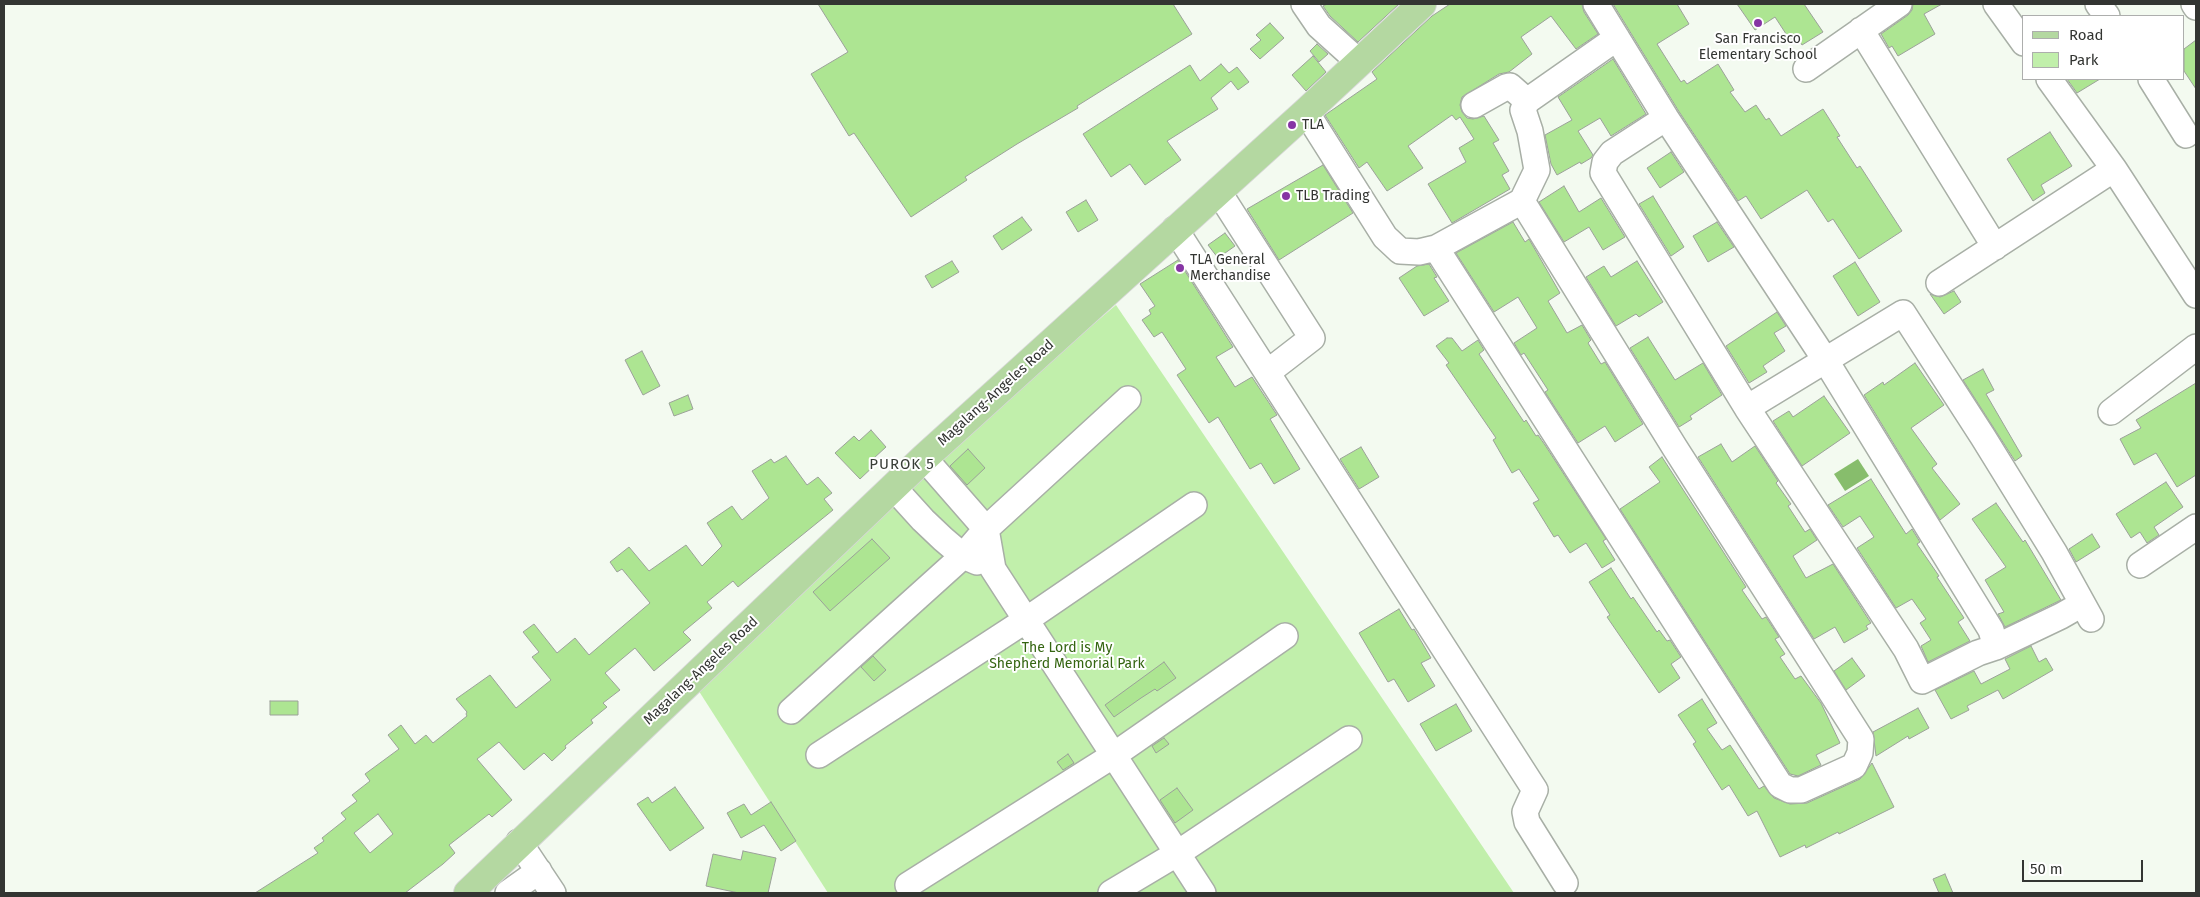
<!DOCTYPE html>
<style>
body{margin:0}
#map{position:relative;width:2200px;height:897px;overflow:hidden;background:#f3faf0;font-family:"Fira Sans",sans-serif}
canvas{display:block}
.frame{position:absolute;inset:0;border:5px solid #333532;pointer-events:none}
.legend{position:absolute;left:2022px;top:15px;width:162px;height:65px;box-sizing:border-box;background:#fff;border:1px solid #adaead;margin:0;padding:6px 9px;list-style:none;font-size:15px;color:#333532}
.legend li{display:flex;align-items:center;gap:10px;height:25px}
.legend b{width:25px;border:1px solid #adaead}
.scale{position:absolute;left:2022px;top:860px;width:121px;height:22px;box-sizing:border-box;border:2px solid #333532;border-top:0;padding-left:6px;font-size:15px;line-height:18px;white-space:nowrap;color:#333532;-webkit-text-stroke:4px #fff;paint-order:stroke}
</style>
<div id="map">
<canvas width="2200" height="897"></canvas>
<div class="frame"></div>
<ul class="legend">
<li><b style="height:6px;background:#b4d8a1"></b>Road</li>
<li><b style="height:14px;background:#c1efab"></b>Park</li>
</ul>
<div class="scale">50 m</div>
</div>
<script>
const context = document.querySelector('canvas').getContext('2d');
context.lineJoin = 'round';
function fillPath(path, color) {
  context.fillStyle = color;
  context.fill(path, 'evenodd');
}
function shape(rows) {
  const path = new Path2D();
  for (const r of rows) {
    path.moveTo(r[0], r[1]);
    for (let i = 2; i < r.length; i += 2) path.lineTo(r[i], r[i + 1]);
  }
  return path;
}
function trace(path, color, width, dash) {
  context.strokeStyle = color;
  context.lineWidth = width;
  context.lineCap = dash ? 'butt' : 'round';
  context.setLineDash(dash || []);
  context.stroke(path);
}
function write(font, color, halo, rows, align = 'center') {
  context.font = font + ' "Fira Sans",sans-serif';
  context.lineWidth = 4;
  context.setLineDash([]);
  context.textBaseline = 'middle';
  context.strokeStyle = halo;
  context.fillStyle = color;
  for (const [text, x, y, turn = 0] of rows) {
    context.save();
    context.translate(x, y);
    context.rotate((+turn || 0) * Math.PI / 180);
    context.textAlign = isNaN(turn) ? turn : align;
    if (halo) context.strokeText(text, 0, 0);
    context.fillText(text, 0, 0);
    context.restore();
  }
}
fillPath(shape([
 [1116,305,1514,893,828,893,695,685,890,496]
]), '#c1efab');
fillPath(shape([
 [1858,459,1869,476,1845,491,1834,474]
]), '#87bd6c');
const building = shape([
 [818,4,1173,4,1192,34,1077,106,1078,108,1017,144,965,177,967,180,911,217,854,133,849,136,811,74,848,52,818,4],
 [1327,4,1399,4,1358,42,1330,16,1323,6,1327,4],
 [1450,4,1582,4,1584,12,1598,34,1576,49,1551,16,1521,37,1532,54,1509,72,1499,74,1462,97,1460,105,1462,112,1467,118,1473,119,1484,116,1499,140,1493,143,1509,171,1502,175,1510,189,1452,223,1428,184,1466,162,1459,148,1474,139,1460,117,1456,120,1452,115,1408,146,1423,168,1387,191,1367,162,1359,168,1325,115,1377,79,1372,72,1432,16,1450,4],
 [1613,4,1677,4,1689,24,1657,44,1681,82,1684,80,1687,84,1718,64,1734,90,1730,92,1745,112,1756,105,1766,120,1769,118,1781,136,1823,109,1840,136,1837,137,1857,168,1860,166,1902,231,1859,259,1833,219,1828,222,1807,190,1761,219,1746,196,1738,201,1678,110,1613,4],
 [1737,4,1804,4,1823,32,1802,45,1798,39,1792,43,1775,17,1755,30,1737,4],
 [1913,4,1942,4,1924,14,1935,34,1898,56,1892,46,1889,48,1881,34,1908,15,1912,10,1913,4],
 [1270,23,1284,38,1260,59,1250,49,1261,40,1256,35,1270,23],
 [2196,40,2196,89,2184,71,2184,49,2196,40],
 [1317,44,1328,54,1319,62,1310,51,1317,44],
 [1313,56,1326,72,1306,91,1292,75,1313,56],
 [1613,59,1646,114,1611,136,1600,118,1578,131,1593,155,1591,158,1581,164,1580,162,1557,175,1551,164,1545,135,1572,120,1558,97,1613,59],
 [1221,64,1229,73,1237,67,1249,82,1238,90,1231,81,1211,98,1218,109,1167,141,1181,160,1145,185,1130,164,1111,177,1083,134,1190,65,1200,81,1221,64],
 [2067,79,2100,79,2077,93,2067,79],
 [2050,132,2072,166,2041,185,2045,193,2033,201,2007,159,2050,132],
 [1671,152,1684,172,1660,188,1647,168,1671,152],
 [1323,165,1353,213,1279,260,1247,209,1323,165],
 [1564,186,1579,212,1601,198,1625,237,1603,250,1589,227,1564,242,1539,202,1564,186],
 [1653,196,1684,247,1671,256,1639,204,1653,196],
 [1086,200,1098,220,1078,232,1066,212,1086,200],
 [1022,217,1032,230,1002,250,993,236,1022,217],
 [1513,222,1525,242,1529,239,1560,293,1548,301,1567,333,1582,325,1591,340,1588,343,1601,364,1605,362,1643,424,1615,442,1605,426,1578,443,1545,392,1548,390,1524,353,1521,355,1514,343,1537,328,1518,297,1494,312,1456,253,1513,222],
 [1717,222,1734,247,1708,262,1693,236,1717,222],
 [1225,233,1235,246,1218,258,1208,245,1225,233],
 [1178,260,1233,347,1216,357,1235,387,1252,377,1277,415,1270,419,1300,469,1274,484,1261,463,1250,469,1218,417,1209,423,1177,375,1186,369,1162,332,1154,337,1142,320,1151,314,1149,310,1155,306,1140,284,1178,260],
 [952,261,959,272,932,288,925,276,952,261],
 [1637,261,1663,302,1639,317,1636,314,1616,326,1586,277,1604,266,1611,277,1637,261],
 [1855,262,1880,302,1858,316,1833,276,1855,262],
 [1429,264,1437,277,1434,278,1449,301,1424,316,1399,278,1417,266,1429,264],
 [1954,291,1961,302,1944,314,1930,294,1940,297,1954,291],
 [1777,312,1786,326,1774,333,1785,351,1763,366,1767,372,1749,383,1726,346,1777,312],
 [1648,337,1675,380,1703,363,1722,395,1690,416,1692,419,1679,427,1630,348,1648,337],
 [1447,338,1452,338,1462,351,1478,340,1484,350,1479,354,1524,422,1526,420,1536,436,1538,435,1545,445,1606,539,1603,541,1615,560,1602,568,1586,543,1570,553,1558,535,1554,537,1533,503,1539,500,1519,469,1512,473,1493,440,1496,438,1446,365,1449,363,1436,346,1447,338],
 [642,351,660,386,643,395,625,360,642,351],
 [1915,363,1944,405,1911,428,1937,464,1932,468,1960,504,1940,520,1864,395,1883,382,1884,385,1915,363],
 [1983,369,1994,390,1986,394,2022,456,2015,461,1963,380,1983,369],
 [2196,383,2196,475,2177,487,2156,453,2134,465,2120,439,2141,428,2136,420,2196,383],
 [688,395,693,409,674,416,669,403,688,395],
 [1824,396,1850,433,1802,466,1773,421,1789,411,1793,417,1824,396],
 [871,430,886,447,874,458,878,462,860,479,835,453,854,436,859,441,871,430],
 [1721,444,1732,462,1755,446,1778,481,1776,483,1791,504,1788,506,1805,532,1810,529,1817,540,1793,556,1806,578,1833,564,1871,623,1866,626,1868,629,1844,643,1835,627,1814,639,1698,457,1721,444],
 [1361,447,1379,477,1359,489,1340,459,1361,447],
 [968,449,985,468,967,485,950,466,968,449],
 [786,456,807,485,818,477,832,493,824,499,833,510,738,587,733,581,707,602,712,608,683,632,691,640,654,671,635,648,605,673,620,690,603,703,607,707,591,720,593,723,565,746,566,748,552,761,544,753,524,770,499,742,477,759,512,800,492,817,489,814,449,845,455,853,443,864,405,893,255,893,318,853,314,848,324,841,322,838,346,819,341,813,357,801,352,795,370,781,365,774,399,749,388,735,401,725,415,744,426,735,433,743,467,716,466,714,467,712,456,699,490,675,516,708,551,680,532,657,539,652,523,632,534,624,557,653,575,638,589,655,650,603,622,569,617,572,610,562,629,547,649,571,686,545,702,566,722,546,707,523,732,506,742,520,769,498,752,471,771,459,774,463,786,456],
 [378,814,393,834,370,853,354,833,378,814],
 [1662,457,1746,587,1742,590,1762,619,1766,617,1779,637,1775,639,1785,654,1780,657,1795,679,1801,676,1821,703,1840,743,1816,755,1821,765,1798,776,1790,774,1620,509,1660,482,1649,467,1662,457],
 [1871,479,1906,534,1912,529,1920,542,1917,544,1939,576,1937,577,1964,618,1958,622,1970,641,1928,662,1921,646,1931,640,1920,623,1926,619,1912,599,1896,608,1857,548,1874,537,1860,516,1843,527,1828,505,1871,479],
 [2166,482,2183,507,2154,527,2159,535,2147,543,2140,532,2131,538,2116,514,2166,482],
 [1996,503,2023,542,2025,540,2061,600,2005,627,1998,614,2004,612,1985,580,2006,567,1972,519,1996,503],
 [2092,534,2100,547,2076,562,2069,549,2092,534],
 [872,539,890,558,830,611,813,592,872,539],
 [1611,568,1631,599,1633,597,1657,632,1659,630,1667,641,1670,640,1681,657,1671,664,1680,678,1659,693,1607,617,1610,615,1589,582,1611,568],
 [1399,609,1412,630,1414,629,1431,658,1421,663,1435,686,1408,702,1394,679,1388,682,1359,633,1399,609],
 [2031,646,2039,662,2046,658,2053,670,2003,699,1998,690,1967,706,1969,710,1951,719,1935,690,1974,671,1981,684,2010,669,2005,659,2031,646],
 [873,656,886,670,874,681,861,667,873,656],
 [1852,658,1865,676,1846,690,1834,671,1852,658],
 [1164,662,1176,678,1157,691,1155,689,1141,698,1114,717,1105,705,1164,662],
 [1702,699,1717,723,1707,729,1722,750,1730,745,1759,789,1764,786,1774,798,1790,804,1807,803,1860,779,1872,763,1894,807,1839,834,1838,832,1806,848,1805,845,1780,857,1757,811,1748,816,1729,785,1722,790,1693,744,1696,742,1678,715,1702,699],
 [270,701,298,701,298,715,270,715,270,701],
 [1456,704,1472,731,1436,751,1420,724,1456,704],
 [1918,708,1929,728,1909,739,1908,736,1876,756,1873,732,1918,708],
 [1164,738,1169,744,1156,753,1152,746,1164,738],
 [1068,754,1074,763,1063,770,1057,762,1068,754],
 [675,787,704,828,670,851,637,804,648,797,652,803,675,787],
 [1177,788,1193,810,1175,823,1160,800,1177,788],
 [771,802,796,841,781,851,764,825,741,838,727,813,744,804,751,815,771,802],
 [743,851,776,858,768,893,739,893,706,886,713,854,741,860,743,851],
 [1945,874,1953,893,1939,893,1933,879,1945,874]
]);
fillPath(building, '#ade592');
trace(building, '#9ba199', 1);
const minor = shape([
 [1304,4,1319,26,1359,62],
 [1596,4,1666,118,1826,361,1991,630,1996,647],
 [1996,4,2024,43],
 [2098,4,2107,16],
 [2194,4,2196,7],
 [1861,30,1995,247],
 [1806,69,1899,4],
 [2049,79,2114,169,2196,295],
 [2151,79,2186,135],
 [1474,105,1506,87,1510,86,1527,101],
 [1306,112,1385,237,1400,251,1419,252,1436,248,1522,201,1537,170,1530,131,1523,110,1527,101,1617,38],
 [1666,118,1612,153,1605,162,1603,173,1747,408,1906,649,1922,681,1978,653,1996,647,2061,616,2082,604],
 [1218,191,1312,338,1268,372],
 [1175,229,1535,790,1525,812,1527,822,1565,883],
 [1436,248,1780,785,1790,790,1801,790,1854,766,1860,753,1861,739,1675,448,1522,201],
 [1939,283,2114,169],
 [1747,408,1903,313,1983,437,2054,552,2091,619],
 [2111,412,2196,347],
 [924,458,986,529,993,569,1203,893],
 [894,488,923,520,943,539,963,556,977,562],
 [2140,565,2196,527],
 [791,711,963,556,986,529,1128,399],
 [819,755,1026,620,1194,505],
 [519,842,553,893],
 [908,885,1114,755,1285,636],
 [508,893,539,871],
 [1111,893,1178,853,1349,739]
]);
const major = shape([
 [468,893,924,458,1306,112,1422,4]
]);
trace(minor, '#a8afa6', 28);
trace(major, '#d6d7d6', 30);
trace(minor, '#fff', 25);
trace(major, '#b4d8a1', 28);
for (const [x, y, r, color] of [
 [1758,23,5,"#8635a4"],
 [1292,125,5,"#8635a4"],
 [1286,196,5,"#8635a4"],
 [1180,268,5,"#8635a4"]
]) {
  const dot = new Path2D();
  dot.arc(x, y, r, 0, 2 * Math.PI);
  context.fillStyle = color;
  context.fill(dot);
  trace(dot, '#fff', 2);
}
write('14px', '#333532', '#fff', [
 ["San Francisco",1758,39,"center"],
 ["Elementary School",1758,55,"center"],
 ["TLA",1302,125],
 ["TLB Trading",1296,196],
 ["TLA General",1190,260],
 ["Merchandise",1190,276]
], 'left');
write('14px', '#333532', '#fff', [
 ["Magalang-Angeles Road",996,393,-42],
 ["Magalang-Angeles Road",701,671,-43]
]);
write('14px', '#346511', '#fff', [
 ["The Lord is My",1067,648],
 ["Shepherd Memorial Park",1067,664]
]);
context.letterSpacing = '1px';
write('15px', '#393e37', '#fff', [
 ["PUROK 5",902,465]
]);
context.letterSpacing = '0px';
</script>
